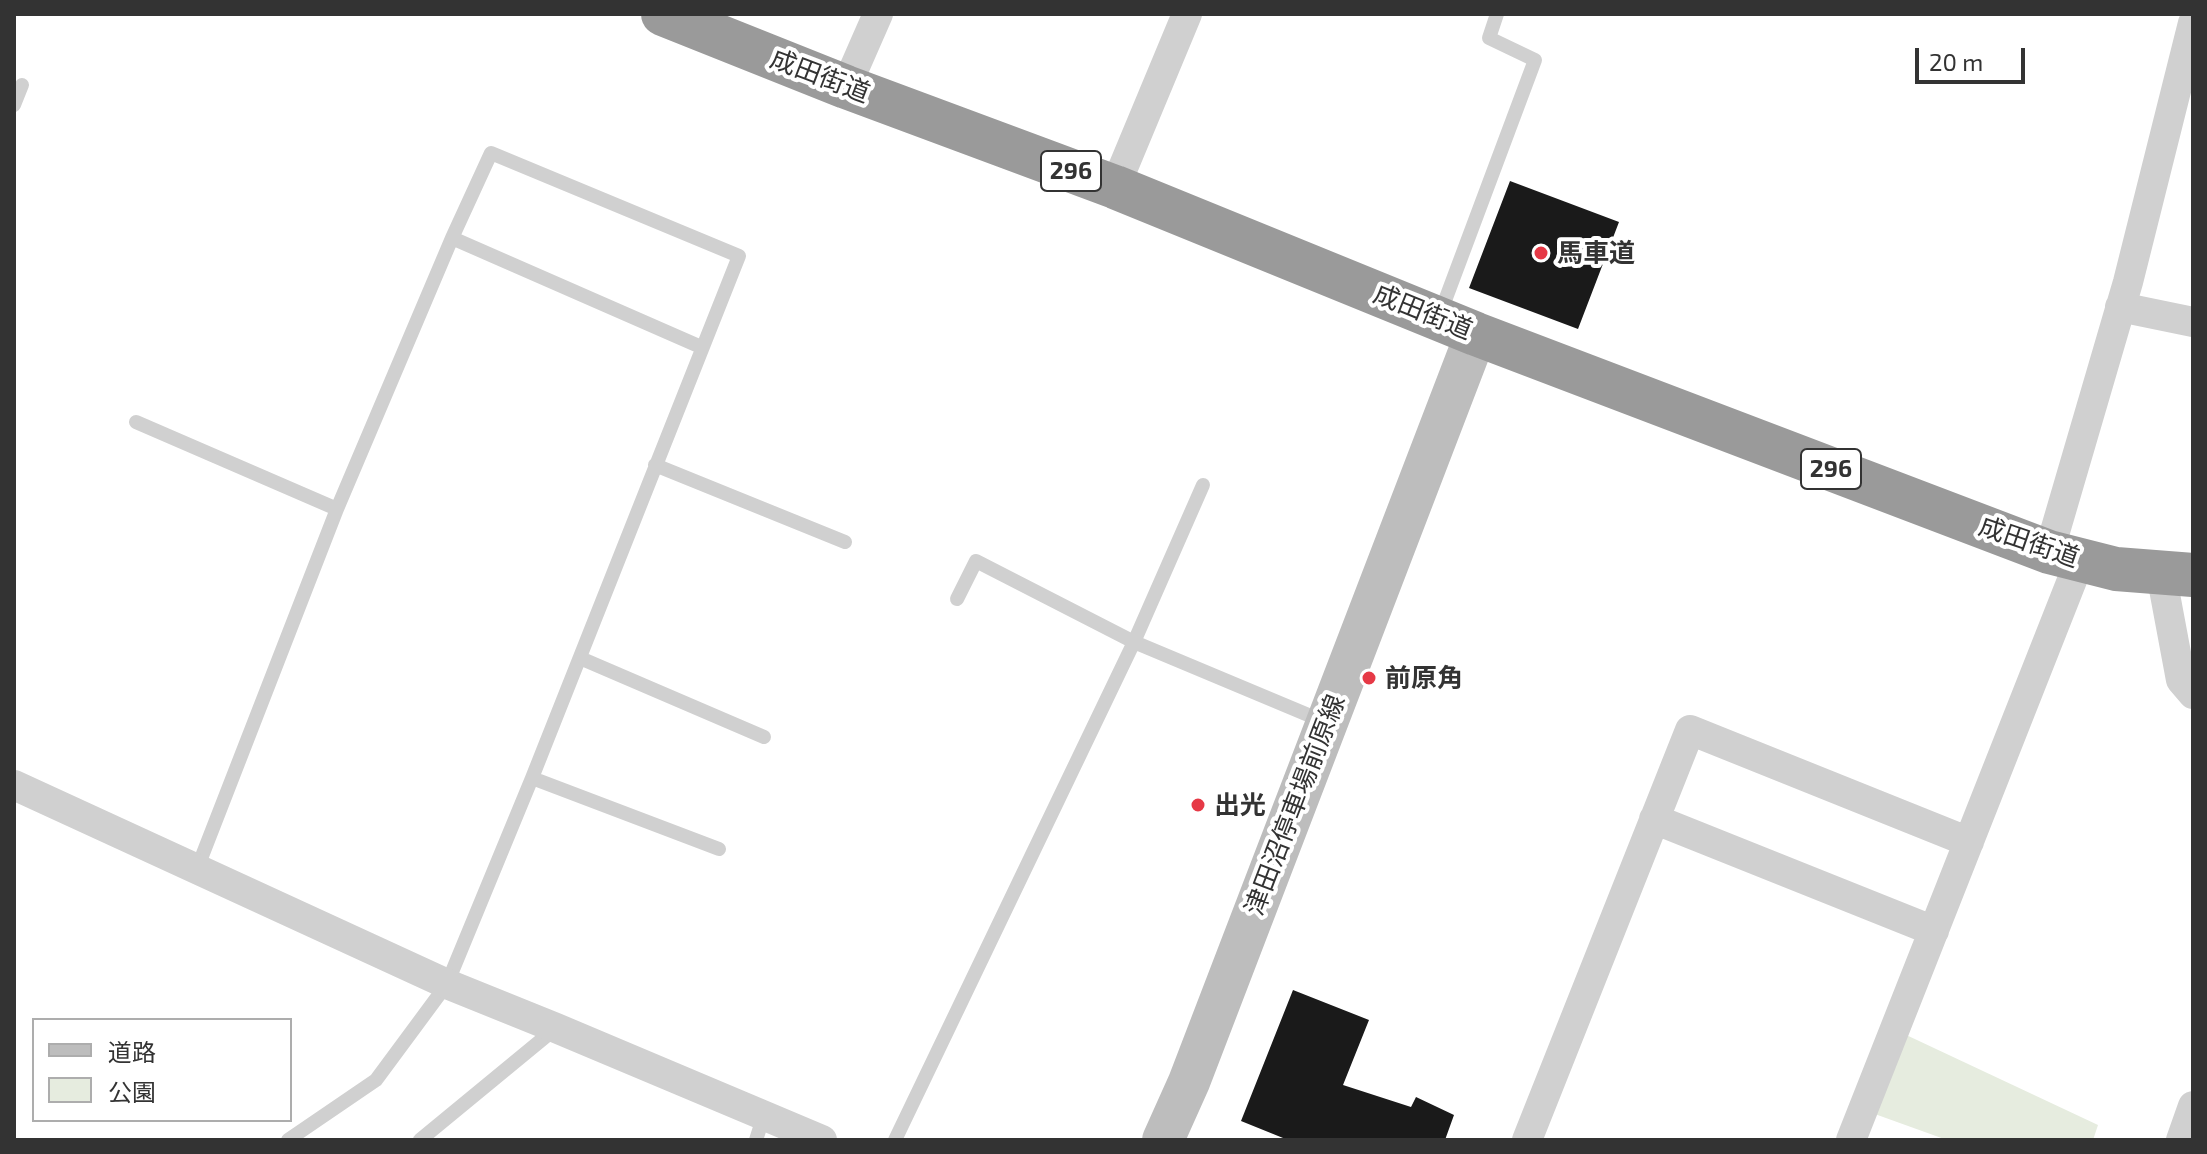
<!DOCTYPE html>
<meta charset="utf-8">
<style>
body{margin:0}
#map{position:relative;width:2207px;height:1154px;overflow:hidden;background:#fff;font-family:"Exo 2","Noto Sans JP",sans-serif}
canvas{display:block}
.frame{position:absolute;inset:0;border:16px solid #333;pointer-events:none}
.legend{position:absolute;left:32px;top:1018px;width:260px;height:104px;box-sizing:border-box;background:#fff;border:2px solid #adadad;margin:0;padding:10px 14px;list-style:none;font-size:24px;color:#333}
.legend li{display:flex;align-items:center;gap:16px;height:40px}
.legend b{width:40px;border:2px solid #adadad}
.scale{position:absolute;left:1915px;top:48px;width:110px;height:36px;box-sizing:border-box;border:4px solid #333;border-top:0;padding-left:10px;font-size:24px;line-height:28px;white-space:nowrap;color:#333;-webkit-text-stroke:6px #fff;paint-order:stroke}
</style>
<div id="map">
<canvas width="2207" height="1154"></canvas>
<div class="frame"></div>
<ul class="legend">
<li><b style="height:10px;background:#bdbdbd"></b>道路</li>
<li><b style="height:22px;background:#e6ecdf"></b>公園</li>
</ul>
<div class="scale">20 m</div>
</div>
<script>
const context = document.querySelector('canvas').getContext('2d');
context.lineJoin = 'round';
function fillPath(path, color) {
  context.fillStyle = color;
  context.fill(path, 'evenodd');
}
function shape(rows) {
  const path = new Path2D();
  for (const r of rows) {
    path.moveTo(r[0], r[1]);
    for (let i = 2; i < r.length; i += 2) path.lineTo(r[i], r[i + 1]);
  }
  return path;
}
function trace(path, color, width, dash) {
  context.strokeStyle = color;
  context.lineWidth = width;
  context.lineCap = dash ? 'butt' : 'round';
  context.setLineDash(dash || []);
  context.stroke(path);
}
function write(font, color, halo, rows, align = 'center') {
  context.font = font + ' "Exo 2","Noto Sans JP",sans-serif';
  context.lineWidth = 8;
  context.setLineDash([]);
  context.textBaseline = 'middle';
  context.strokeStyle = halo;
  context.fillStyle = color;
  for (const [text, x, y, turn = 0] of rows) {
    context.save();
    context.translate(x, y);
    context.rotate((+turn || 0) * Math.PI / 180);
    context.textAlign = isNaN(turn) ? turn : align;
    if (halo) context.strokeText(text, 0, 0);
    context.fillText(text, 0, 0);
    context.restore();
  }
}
fillPath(shape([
 [1902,1033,2098,1125,2093,1140,1947,1140,1872,1113]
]), '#e6ecdf');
fillPath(shape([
 [1510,181,1619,222,1578,329,1469,288],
 [1293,990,1369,1020,1343,1085,1411,1107,1416,1097,1454,1115,1445,1140,1288,1140,1241,1121]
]), '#1a1a1a');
trace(shape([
 [14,105,22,85],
 [452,238,701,347],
 [1440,314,1535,60,1489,38,1497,14],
 [136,422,337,509],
 [655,465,845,542],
 [957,599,976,561,1134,642,1325,722],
 [580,658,764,737],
 [532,778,719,849],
 [197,869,337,509,452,238,491,153,739,256,532,778,447,984,376,1080,288,1140],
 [420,1140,556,1028],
 [756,1140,764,1115],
 [895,1140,1134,642,1203,485]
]), '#d0d0d0', 14);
trace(shape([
 [846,87,878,14],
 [1115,187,1187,14],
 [2120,307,2193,322],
 [2049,552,2128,282,2193,23],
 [2161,573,2181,680,2193,694],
 [14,785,447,984,556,1028,822,1140],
 [1654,819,1934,931],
 [1527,1140,1690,730,1969,842],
 [1851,1140,2080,560],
 [2181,1140,2193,1106]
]), '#d0d0d0', 30);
trace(shape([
 [1163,1140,1189,1082,1476,334]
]), '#bdbdbd', 42);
trace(shape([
 [663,14,846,87,1115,187,1476,334,2049,552,2116,569,2193,575]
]), '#9a9a9a', 44);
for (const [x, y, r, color] of [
 [1541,253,8,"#e63946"],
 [1369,678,8,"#e63946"],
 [1198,805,8,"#e63946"]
]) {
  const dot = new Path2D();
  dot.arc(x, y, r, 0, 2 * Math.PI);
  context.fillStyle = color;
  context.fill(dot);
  trace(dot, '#fff', 3);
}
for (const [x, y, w] of [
 [1071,171,60],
 [1831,469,60]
]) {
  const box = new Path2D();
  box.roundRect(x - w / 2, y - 20, w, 40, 6);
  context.fillStyle = '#fff';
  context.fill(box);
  trace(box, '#333', 2);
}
write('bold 24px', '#333', null, [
 ["296",1071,171],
 ["296",1831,469]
]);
write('26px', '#333', '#fff', [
 ["成田街道",820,76,21],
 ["成田街道",1423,312,22],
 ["成田街道",2029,542,19],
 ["津田沼停車場前原線",1295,805,-69]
]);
write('bold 26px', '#333', '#fff', [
 ["馬車道",1557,253],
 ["前原角",1385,678],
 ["出光",1214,805]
], 'left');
</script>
